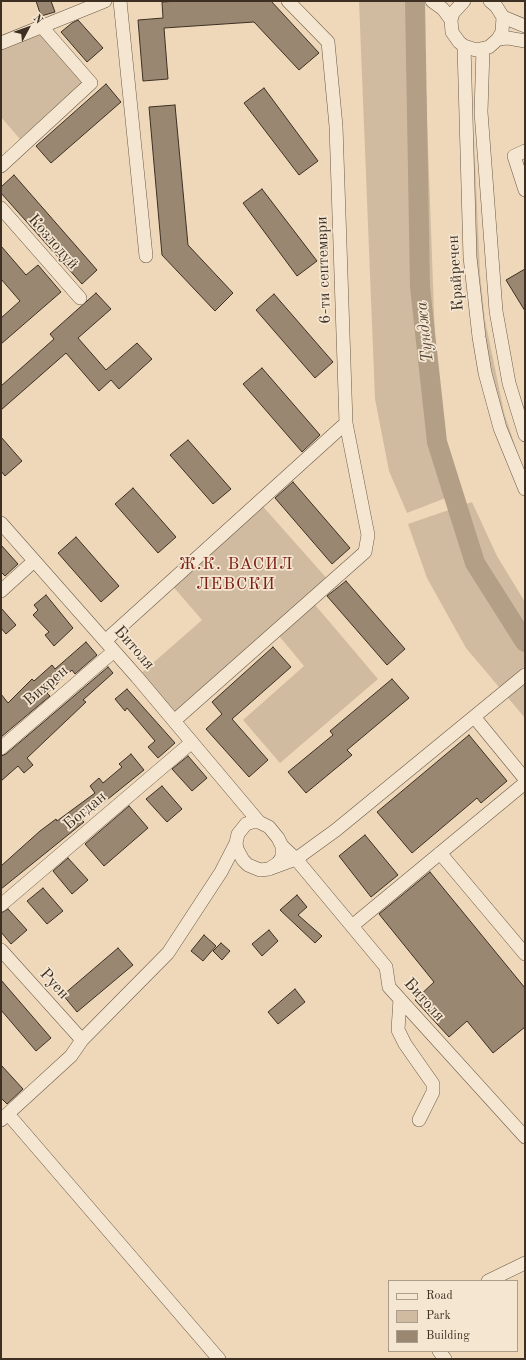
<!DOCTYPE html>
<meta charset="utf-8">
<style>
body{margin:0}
#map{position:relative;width:526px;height:1360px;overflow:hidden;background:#efd8b9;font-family:"Old Standard TT",serif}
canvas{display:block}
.frame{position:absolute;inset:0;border:2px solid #3d3023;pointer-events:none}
.legend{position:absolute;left:388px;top:1280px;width:130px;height:72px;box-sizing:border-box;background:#f5e6d2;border:1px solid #ab9d8c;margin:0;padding:5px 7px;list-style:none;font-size:12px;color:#3d3023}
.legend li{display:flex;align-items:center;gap:8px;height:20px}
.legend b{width:20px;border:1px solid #ab9d8c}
.north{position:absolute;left:8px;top:8px;width:40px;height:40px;-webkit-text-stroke:3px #f5e6d2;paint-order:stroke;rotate:49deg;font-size:11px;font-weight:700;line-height:16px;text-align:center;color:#3d3023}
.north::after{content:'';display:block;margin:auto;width:14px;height:18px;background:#3d3023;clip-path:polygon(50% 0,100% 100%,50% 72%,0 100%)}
</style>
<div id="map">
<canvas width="526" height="1360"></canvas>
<div class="frame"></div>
<ul class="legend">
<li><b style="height:5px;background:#f5e6d2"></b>Road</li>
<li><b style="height:11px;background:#d1bba0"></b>Park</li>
<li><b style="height:11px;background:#9a8771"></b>Building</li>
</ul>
<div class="north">N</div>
</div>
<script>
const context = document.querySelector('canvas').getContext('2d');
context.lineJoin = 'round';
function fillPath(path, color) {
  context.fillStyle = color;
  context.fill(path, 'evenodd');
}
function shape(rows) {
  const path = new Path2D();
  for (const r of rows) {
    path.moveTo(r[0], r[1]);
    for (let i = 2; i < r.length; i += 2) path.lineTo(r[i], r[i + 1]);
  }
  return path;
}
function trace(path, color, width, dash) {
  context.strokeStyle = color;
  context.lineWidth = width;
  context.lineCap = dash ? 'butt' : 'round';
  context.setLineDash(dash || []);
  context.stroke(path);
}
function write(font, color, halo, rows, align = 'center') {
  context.font = font + ' "Old Standard TT",serif';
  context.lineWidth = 3.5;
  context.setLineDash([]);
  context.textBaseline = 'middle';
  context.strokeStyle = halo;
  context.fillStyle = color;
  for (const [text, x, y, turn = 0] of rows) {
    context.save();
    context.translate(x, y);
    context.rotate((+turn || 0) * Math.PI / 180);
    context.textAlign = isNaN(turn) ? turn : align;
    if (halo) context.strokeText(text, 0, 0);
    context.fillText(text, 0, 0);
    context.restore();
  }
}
fillPath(shape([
 [359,1,402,1,423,10,436,366,445,437,461,492,407,513,389,471,375,399],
 [42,27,91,83,25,145,1,117,1,43],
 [472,139,474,139,480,274,485,320,504,412,521,464,501,413,490,364,475,276],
 [259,502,330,582,311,600,378,679,280,763,243,720,304,666,275,631,174,721,137,677,202,620,170,583],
 [472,502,497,556,525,602,525,718,466,648,427,578,408,524]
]), '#d1bba0');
trace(shape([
 [415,1,420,287,437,442,475,563,525,642]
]), '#b29f86', 20);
const building = shape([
 [36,1,51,1,55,12,41,16,36,1],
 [178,1,271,1,319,53,299,70,254,22,164,28,168,79,143,81,138,20,163,18,162,2,178,1],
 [78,20,103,48,87,62,61,32,72,23,78,20],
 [106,84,121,102,51,163,36,146,106,84],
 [264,88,318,161,299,175,244,103,264,88],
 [175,105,188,245,233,293,215,311,162,255,149,107,175,105],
 [14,175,97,270,82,284,1,193,1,187,14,175],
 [262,189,317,261,297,276,243,203,262,189],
 [1,246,26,275,38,265,61,292,1,344,1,318,20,301,1,279,1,246],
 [525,269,525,311,506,280,525,269],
 [96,293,111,309,78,338,106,370,137,343,152,359,119,389,111,380,99,391,66,353,1,410,1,386,54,339,50,334,96,293],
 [274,294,333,362,315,378,256,310,274,294],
 [262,368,320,435,302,452,243,384,262,368],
 [1,437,22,461,5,476,1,471,1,437],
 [188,440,231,489,213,504,170,455,188,440],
 [293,482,350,548,332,564,275,498,293,482],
 [133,488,176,537,158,553,115,504,133,488],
 [76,537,119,586,101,602,58,553,76,537],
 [1,545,18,564,5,576,1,572,1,545],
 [346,581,405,649,387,665,327,596,346,581],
 [46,595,73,628,54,646,45,635,49,632,33,615,38,610,34,605,46,595],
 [1,608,16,625,6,634,1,628,1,608],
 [86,642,97,655,75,674,72,670,47,693,50,696,1,737,1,694,8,703,32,679,34,681,52,665,55,669,86,642],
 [273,647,291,667,232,719,268,760,249,777,206,729,222,714,212,702,273,647],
 [108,667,113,673,83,700,86,702,27,758,33,765,24,773,18,766,1,781,1,756,6,754,108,667],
 [392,679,409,698,347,750,352,755,306,793,288,772,333,735,330,731,392,679],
 [127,689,175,743,158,758,148,747,155,741,127,708,125,711,115,699,127,689],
 [469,735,507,781,481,803,477,798,412,853,377,812,469,735],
 [131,754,144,770,82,820,84,822,1,889,1,866,40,831,56,819,57,821,95,793,90,786,99,778,103,783,122,767,119,764,131,754],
 [188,756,207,778,192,791,172,769,188,756],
 [162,786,182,809,167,822,146,799,162,786],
 [129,806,148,828,104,866,85,844,129,806],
 [365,835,398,875,371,897,339,856,365,835],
 [68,858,88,880,72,894,53,871,68,858],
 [430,872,525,988,525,1027,493,1053,467,1021,449,1037,415,1000,434,982,379,914,430,872],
 [43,888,63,911,47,924,27,901,43,888],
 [297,895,307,907,298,915,322,936,315,943,280,910,297,895],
 [8,909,27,930,11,944,1,932,1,913,8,909],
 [269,930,278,941,262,956,252,944,269,930],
 [204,935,216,946,203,961,191,951,204,935],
 [221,943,230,951,222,960,213,951,221,943],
 [118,948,133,965,77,1012,63,995,118,948],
 [1,980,51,1038,36,1051,1,1010,1,980],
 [295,989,305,1002,278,1024,268,1012,295,989],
 [1,1065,23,1089,7,1104,1,1098,1,1065]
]);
fillPath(building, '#9a8771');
trace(building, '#3d3023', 1);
const minor = shape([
 [120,1,146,256],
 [432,1,443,9,451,20],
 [464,1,453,13,451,20,452,32,459,42,464,46,476,50,489,47,498,39,502,32,503,17,496,6,490,1],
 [503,17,525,26],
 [498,39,508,38,525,41],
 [1,43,105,1],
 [464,46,470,257,479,337,485,373,500,428,525,489],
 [483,49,481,112,496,311,509,383,525,435],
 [1,166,91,83,42,27],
 [525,190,514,156,525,151],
 [1,208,80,298],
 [1,523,137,677,259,822],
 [1,591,34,561],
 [105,641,346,423],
 [475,718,525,779],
 [174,721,365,552,368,535,346,423,336,126,328,42,288,1],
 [1,748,114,651],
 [252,822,259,822,269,827,278,838,282,846,282,857,278,863,269,869,260,870,248,865,243,860,237,849,236,843,238,834,246,824,252,822],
 [282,846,296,859,386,967,389,987,525,1137],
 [440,853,525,954],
 [269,869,296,859,336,830,525,675],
 [1,905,192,742],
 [352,926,525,783],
 [1,950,82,1040],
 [400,999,398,1030,405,1044,433,1084,433,1092,419,1120],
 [8,1114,219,1359],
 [1,1120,71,1056,82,1040,168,953,221,872,236,843],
 [488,1281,525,1263],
 [439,1351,445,1359]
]);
trace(minor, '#6a5a48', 14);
trace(minor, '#f5e6d2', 13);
write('16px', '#3d3023', '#f5e6d2', [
 ["Козлодуй",53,242,49],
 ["6-ти септември",324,270,-92],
 ["Крайречен",456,273,-94],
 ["Битоля",134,648,49],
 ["Вихрен",46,686,-41],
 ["Богдан",85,811,-40],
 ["Руен",54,984,48],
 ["Битоля",424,1000,48]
]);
write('italic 17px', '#5a4c3c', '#f5e6d2', [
 ["Тунджа",425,332,-96]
]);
context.letterSpacing = '1px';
write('17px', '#7a1f14', '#f5e6d2', [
 ["Ж.К. ВАСИЛ",236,565],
 ["ЛЕВСКИ",236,585]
]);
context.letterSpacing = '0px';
</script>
